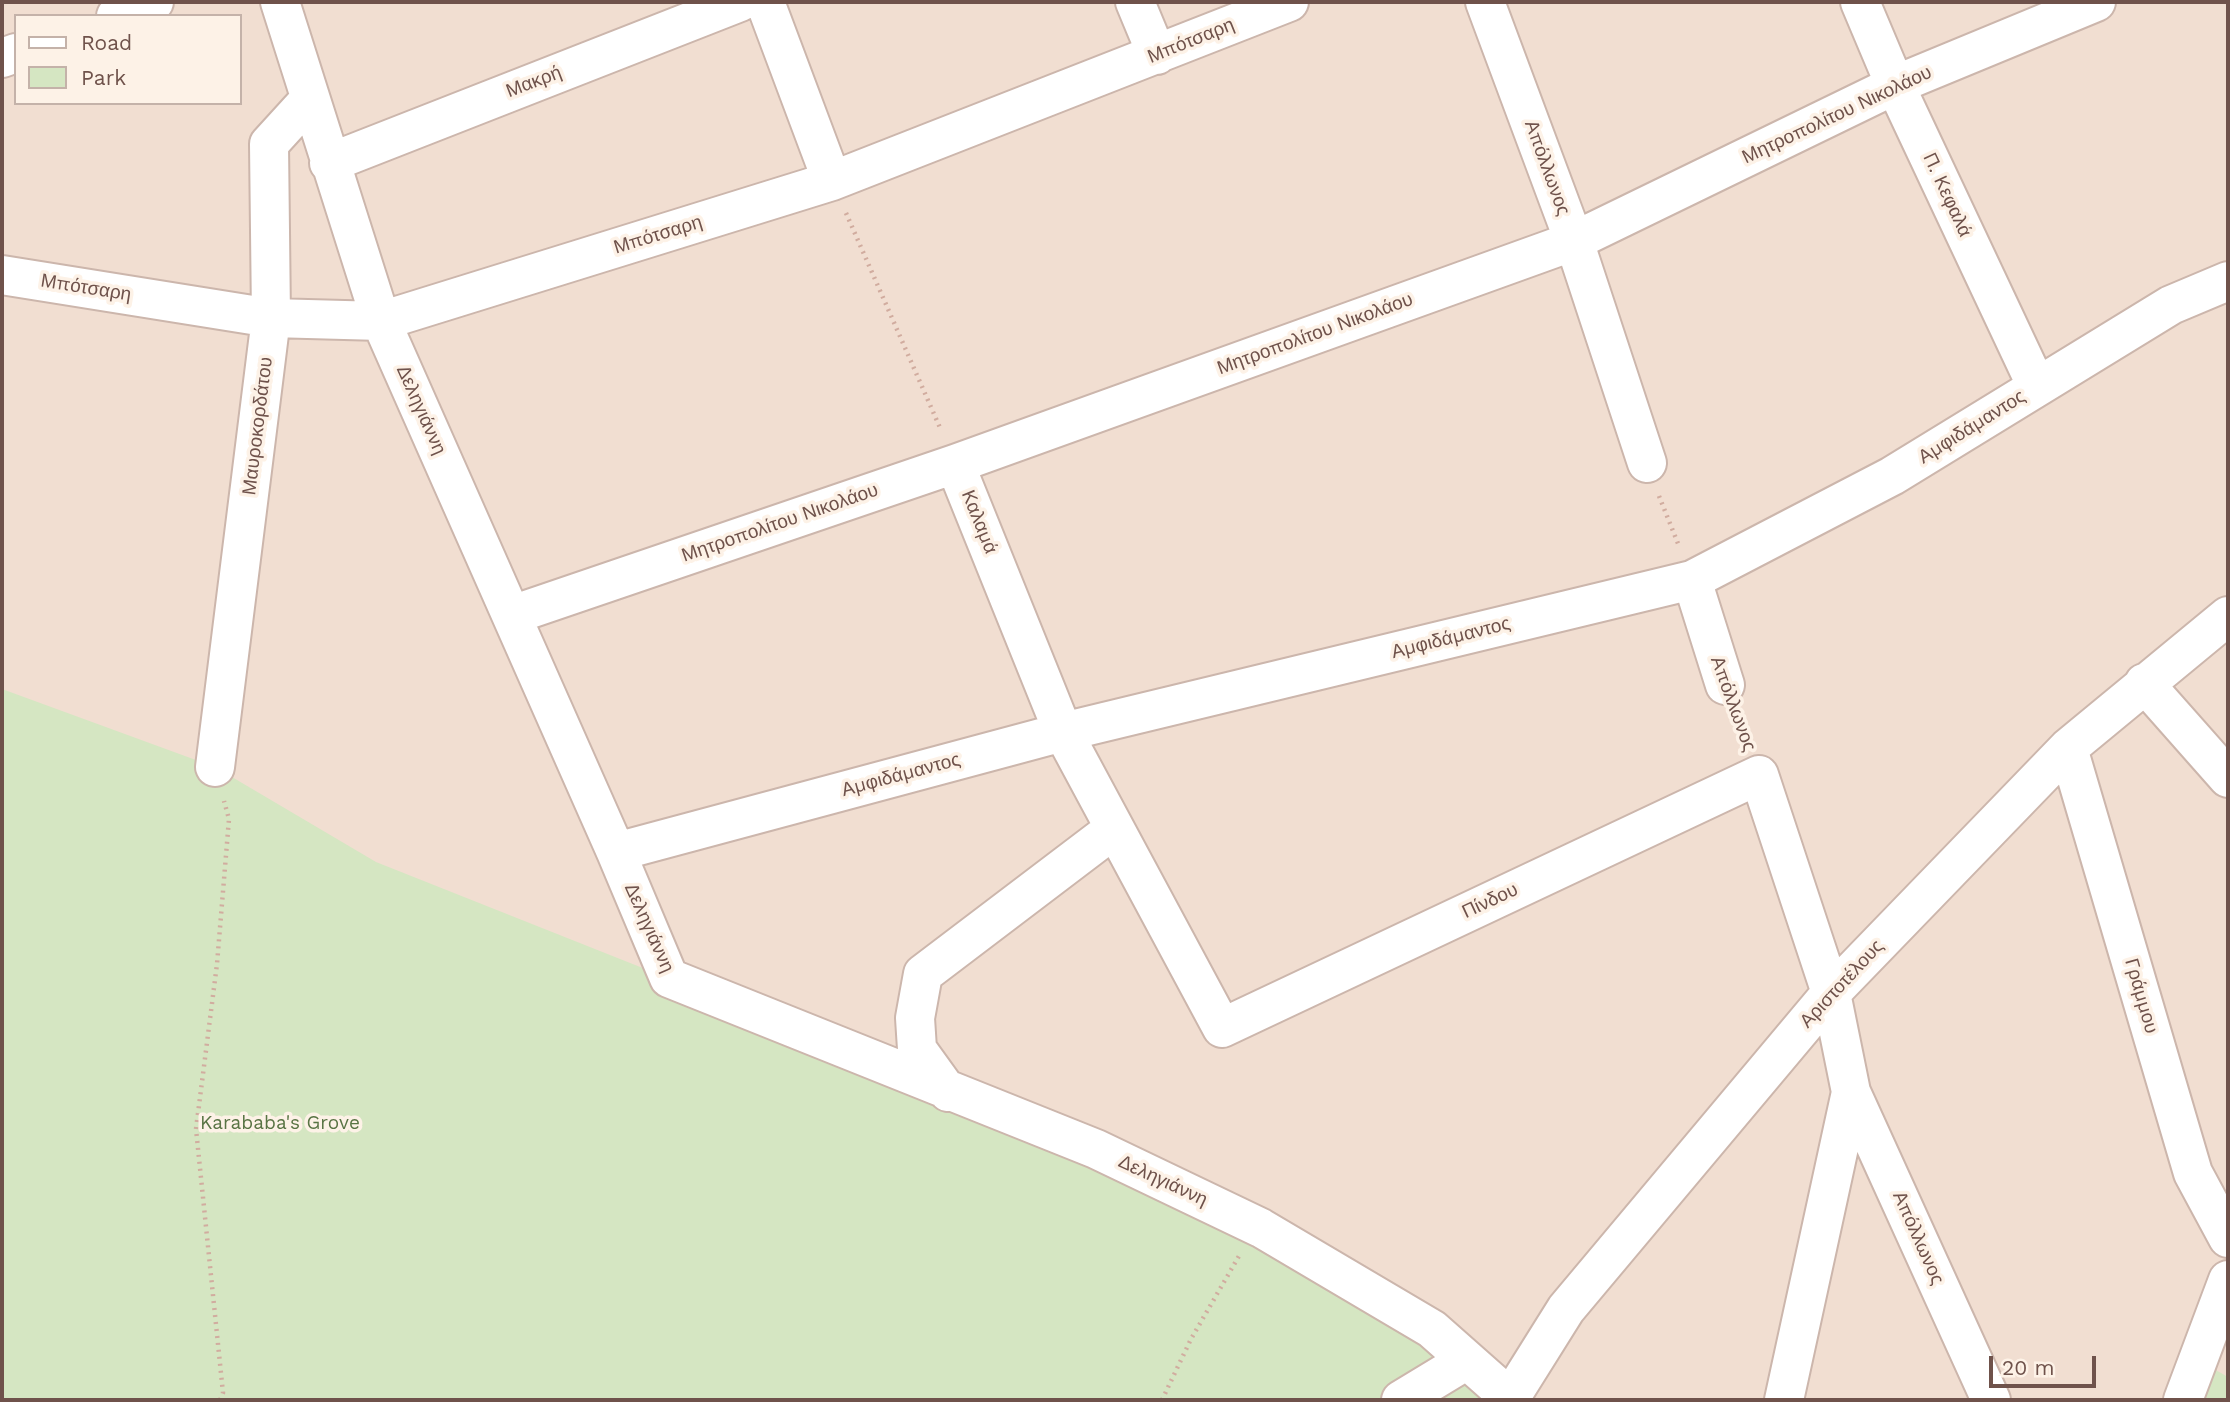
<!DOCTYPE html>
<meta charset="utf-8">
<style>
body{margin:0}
#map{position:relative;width:2230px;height:1402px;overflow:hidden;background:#faede2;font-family:"Work Sans",sans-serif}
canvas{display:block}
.frame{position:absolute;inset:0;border:4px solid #6f524b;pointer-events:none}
.legend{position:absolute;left:14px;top:14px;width:228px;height:91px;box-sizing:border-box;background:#fdf2e7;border:2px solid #c4b2a9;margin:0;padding:9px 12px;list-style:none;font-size:21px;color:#6f524b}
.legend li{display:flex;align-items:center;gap:14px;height:35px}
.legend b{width:35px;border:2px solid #c4b2a9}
.scale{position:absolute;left:1989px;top:1356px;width:107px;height:32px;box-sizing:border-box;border:4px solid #6f524b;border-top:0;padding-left:9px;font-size:21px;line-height:24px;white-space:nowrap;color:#6f524b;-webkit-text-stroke:5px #fdf2e7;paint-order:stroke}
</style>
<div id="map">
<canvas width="2230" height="1402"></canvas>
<div class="frame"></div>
<ul class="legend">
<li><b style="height:9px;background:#fff"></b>Road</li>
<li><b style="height:19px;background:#d5e6c2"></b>Park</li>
</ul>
<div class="scale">20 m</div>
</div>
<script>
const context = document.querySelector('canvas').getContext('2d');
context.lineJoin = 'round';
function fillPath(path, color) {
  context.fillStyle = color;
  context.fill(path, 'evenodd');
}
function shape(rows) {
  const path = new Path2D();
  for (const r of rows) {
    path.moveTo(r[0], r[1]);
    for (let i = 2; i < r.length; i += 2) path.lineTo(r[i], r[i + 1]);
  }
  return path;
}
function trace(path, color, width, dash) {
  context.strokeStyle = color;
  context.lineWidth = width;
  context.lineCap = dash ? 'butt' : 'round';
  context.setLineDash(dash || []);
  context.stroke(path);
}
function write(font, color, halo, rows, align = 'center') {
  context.font = font + ' "Work Sans",sans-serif';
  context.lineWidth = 7;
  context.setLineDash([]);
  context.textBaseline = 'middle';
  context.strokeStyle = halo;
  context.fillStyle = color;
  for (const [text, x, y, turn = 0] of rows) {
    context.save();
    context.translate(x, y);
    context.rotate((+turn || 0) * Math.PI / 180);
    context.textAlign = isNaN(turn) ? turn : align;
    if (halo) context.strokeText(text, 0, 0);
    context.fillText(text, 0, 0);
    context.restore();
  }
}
fillPath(shape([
 [2,2,2228,2,2228,1400,2,1400],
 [16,16,240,16,240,103,16,103]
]), '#f1ded1');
fillPath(shape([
 [2,689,215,767,376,862,844,1048,1261,1228,1509,1400,2,1400],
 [2198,1360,2228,1377,2228,1400,2183,1400]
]), '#d5e6c2');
const minor = shape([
 [280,2,381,321,616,852,669,978,1096,1149,1261,1228,1432,1329,1510,1398],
 [765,2,832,181],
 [1135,2,1157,55],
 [1485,2,1574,241,1647,463],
 [1860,2,1895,85,2037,387],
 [116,16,154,2],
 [2,58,16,53],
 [329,163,740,2],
 [2,275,271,318,381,321,832,181,1289,2],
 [955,464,1063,732,1222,1028,1759,775,1831,993,1851,1092,1991,1400],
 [1692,580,1725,685],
 [512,615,955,464,1574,241,1895,85,2096,2],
 [2144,683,2228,778],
 [2068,748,2193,1173,2228,1238],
 [215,767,271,318,269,144,310,99],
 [616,852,1063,732,1692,580,1892,476,2171,305,2228,281],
 [948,1092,917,1049,915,1018,923,974,1114,829],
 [1401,1400,1467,1360],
 [1509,1400,1566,1309,1831,993,2068,748,2228,616],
 [1784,1400,1851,1092],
 [2183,1400,2228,1280]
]);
trace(minor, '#ccb6ac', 42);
trace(shape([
 [846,213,941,430],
 [1659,496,1679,546],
 [1737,717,1746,741],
 [220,1400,223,1393,196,1129,217,964,229,819,224,801],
 [1162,1400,1191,1339,1239,1256]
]), '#d1ac9f', 4.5, [2, 5]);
trace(minor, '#fff', 38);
write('19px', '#6f524b', '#fdf2e7', [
 ["Μπότσαρη",1191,41,-22],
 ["Μακρή",534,82,-21],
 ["Μητροπολίτου Νικολάου",1837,115,-25],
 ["Απόλλωνος",1547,168,70],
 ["Π. Κεφαλά",1947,195,65],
 ["Μπότσαρη",658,235,-17],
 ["Μπότσαρη",86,288,9],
 ["Μητροπολίτου Νικολάου",1315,334,-20],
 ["Δεληγιάννη",421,410,66],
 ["Μαυροκορδάτου",258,426,-83],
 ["Αμφιδάμαντος",1972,427,-32],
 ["Καλαμά",979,522,68],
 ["Μητροπολίτου Νικολάου",780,523,-19],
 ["Αμφιδάμαντος",1451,638,-14],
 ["Απόλλωνος",1733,704,70],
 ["Αμφιδάμαντος",901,775,-15],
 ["Πίνδου",1490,901,-25],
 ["Δεληγιάννη",649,928,66],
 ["Αριστοτέλους",1842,984,-47],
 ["Γράμμου",2141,996,74],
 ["Δεληγιάννη",1163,1181,25],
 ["Απόλλωνος",1918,1238,66]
]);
write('19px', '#597444', '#fdf2e7', [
 ["Karababa's Grove",280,1123]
]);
</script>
